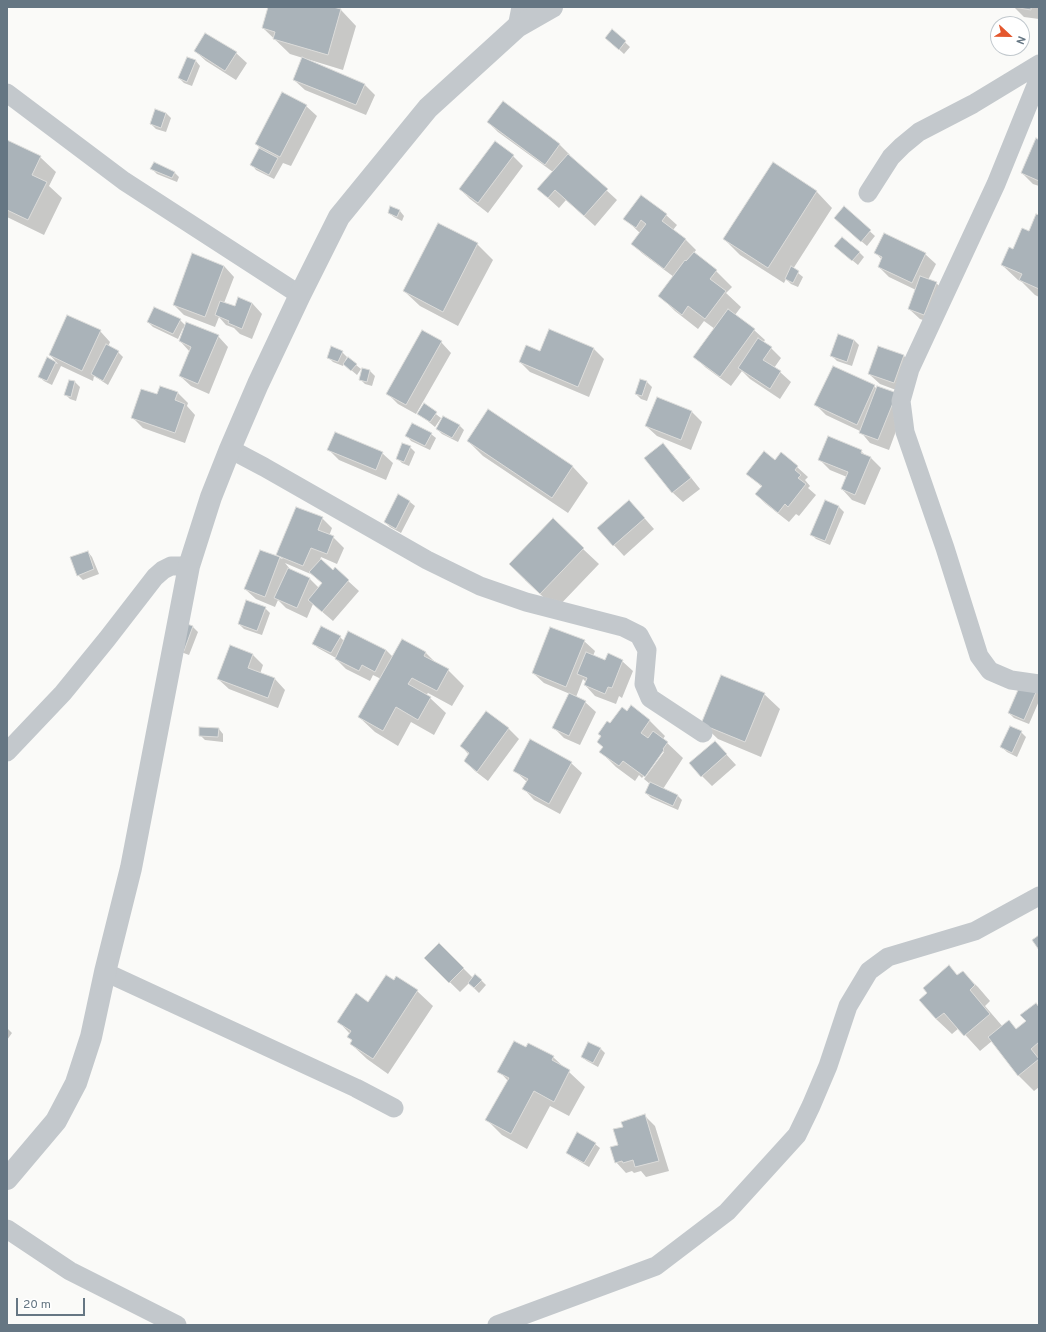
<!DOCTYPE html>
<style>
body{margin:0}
#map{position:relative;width:1046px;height:1332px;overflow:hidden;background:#fafaf8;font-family:Overpass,sans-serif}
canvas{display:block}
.frame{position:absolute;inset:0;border:8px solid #657683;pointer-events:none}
.north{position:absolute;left:990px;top:16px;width:40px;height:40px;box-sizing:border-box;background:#fff;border:1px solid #c1c8cd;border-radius:50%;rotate:112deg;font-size:11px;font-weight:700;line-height:16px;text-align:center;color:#657683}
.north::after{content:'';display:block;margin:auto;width:14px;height:18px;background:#e4572e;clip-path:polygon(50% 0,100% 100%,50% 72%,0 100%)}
.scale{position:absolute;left:16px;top:1298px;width:69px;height:18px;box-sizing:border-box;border:2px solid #657683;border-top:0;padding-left:5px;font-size:12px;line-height:14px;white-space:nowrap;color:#657683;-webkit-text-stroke:3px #fff;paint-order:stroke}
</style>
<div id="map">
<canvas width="1046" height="1332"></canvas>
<div class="frame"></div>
<div class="north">N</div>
<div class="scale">20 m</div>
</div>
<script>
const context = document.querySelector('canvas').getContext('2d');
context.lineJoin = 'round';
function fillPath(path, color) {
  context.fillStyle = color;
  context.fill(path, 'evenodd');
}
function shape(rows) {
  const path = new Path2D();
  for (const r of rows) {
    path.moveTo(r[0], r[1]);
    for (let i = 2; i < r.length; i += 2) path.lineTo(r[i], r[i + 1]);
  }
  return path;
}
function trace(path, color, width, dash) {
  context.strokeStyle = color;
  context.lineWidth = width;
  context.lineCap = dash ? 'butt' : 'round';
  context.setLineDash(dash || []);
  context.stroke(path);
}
fillPath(shape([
 [269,7,338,7,337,9,341,10,356,26,343,70,307,59,307,60,364,84,375,95,366,115,305,90,294,80,303,58,290,54,263,28],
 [1014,7,1039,7,1039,19,1024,17],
 [612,30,630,47,624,54,611,42],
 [206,34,236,53,247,63,236,80,206,61,195,51],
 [187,58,196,61,200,66,192,86,184,83,179,78],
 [503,102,560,145,570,155,569,156,617,200,595,226,566,200,559,208,549,199,538,189,553,172,498,132,488,122],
 [306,106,317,116,291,166,283,163,274,179,256,170,252,165,260,148,256,144],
 [166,113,171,118,166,132,156,129,151,124],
 [7,141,40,157,56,172,49,186,62,198,44,235,7,217],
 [1039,141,1039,186,1033,184,1022,173],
 [513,156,523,166,488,213,470,199,460,189],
 [773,164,817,192,832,208,793,269,803,277,798,287,791,284,786,279,784,283,740,255,724,239],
 [152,169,174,172,179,177,177,182,157,174],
 [641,196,666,215,677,225,673,230,686,240,696,250,694,253,716,271,732,287,726,293,741,307,735,315,754,330,765,340,763,343,771,348,781,358,774,368,780,372,791,382,780,399,750,379,742,371,731,386,705,367,695,356,715,329,704,321,698,329,675,311,660,296,674,277,643,254,632,244,640,233,625,219],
 [391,207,400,211,404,216,402,221,394,217,389,213],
 [844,208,875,236,867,246,840,223],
 [1039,216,1039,297,1035,295,1022,282,1018,280,1002,265,1029,232],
 [477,244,493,260,458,326,420,306,404,291],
 [841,251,859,252,864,257,858,265],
 [876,253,925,254,936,264,928,280,936,283,947,293,935,324,920,319,909,309,916,290,889,277,879,267,882,260],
 [224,266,234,277,224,303,235,308,252,303,262,314,252,339,240,334,234,328,226,325,219,317,215,327,184,315,174,305],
 [180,320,186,326,218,336,228,347,209,394,191,386,180,376,190,352,180,341,185,329,183,328,178,339,153,327,148,322],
 [550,330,594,349,604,359,589,397,530,372,520,362,540,352],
 [100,331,110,342,108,347,118,352,123,357,108,385,94,376,93,381,61,366,52,385,44,381,39,376,47,359,58,364,50,355],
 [854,340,859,345,852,366,837,361,832,356],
 [441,342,451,353,416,414,398,404,387,393],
 [879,347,904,356,914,366,904,393,880,384,869,374],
 [342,352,347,357,345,361,356,365,361,369,357,375,344,364,343,366,333,362,328,357],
 [370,371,375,376,372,386,365,384,360,379],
 [641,380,647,382,652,387,647,401,641,399,636,394],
 [69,381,75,382,80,387,76,401,70,399,65,394],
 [874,386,877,389,906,404,889,450,870,443,860,431,826,415,816,405],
 [178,393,188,403,187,406,195,415,185,443,143,428,132,417,158,396],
 [658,398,692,412,702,422,691,450,657,436,646,426],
 [424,405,441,418,435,427,419,414],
 [488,410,573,467,588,483,568,513,483,456,468,441],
 [459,425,464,430,458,442,442,434,437,429],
 [431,434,436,438,430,450,411,441,407,436],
 [663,445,673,455,700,489,683,502,672,492],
 [410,447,415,452,409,466,402,463,397,458],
 [329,450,382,453,393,463,386,480,339,460],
 [861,451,866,456,871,458,881,468,865,505,852,500,842,489,847,477,830,470,820,460],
 [781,454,797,467,808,477,805,480,810,486,808,488,816,495,799,516,796,514,789,522,766,504,756,494,762,487,748,474,775,461],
 [399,496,410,502,415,506,401,533,390,527,385,522],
 [839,507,844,512,830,545,816,539,811,534],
 [639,512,654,529,624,556,598,528],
 [322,518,332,528,329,536,333,537,344,548,337,564,321,557,320,560,333,572,335,569,359,591,333,621,313,604,307,618,286,608,278,600,275,607,256,599,245,589,260,551,283,559,278,554],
 [285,563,313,575,323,584,319,588,310,579,290,570,290,569],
 [583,549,599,564,556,609,525,580],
 [88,552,92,557,99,574,83,580,78,575],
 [265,608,270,613,262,635,244,629,239,624],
 [184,624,193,627,198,632,189,655,181,652],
 [340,637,344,641,386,650,393,657,402,640,426,653,436,663,448,670,464,686,452,706,428,693,426,695,430,698,446,713,434,735,411,722,398,746,375,732,359,717,381,679,373,675,370,681,346,669,336,659,336,658,318,648,313,643],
 [584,641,595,651,593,656,606,661,622,661,633,671,622,698,619,696,616,704,595,696,585,685,586,682,583,679,576,697,585,702,596,712,580,745,564,738,554,728,570,694,544,683,533,673],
 [231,647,253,655,263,665,260,674,275,679,285,690,278,708,229,689,218,679],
 [1036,691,1039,694,1039,701,1029,724,1014,718,1009,713],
 [764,694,780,709,761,757,718,739,702,724],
 [631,707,650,721,665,736,663,739,683,758,663,789,678,796,682,800,678,810,651,798,646,793,650,784,644,779,664,752,662,751,642,778,639,775,635,781,616,767,601,752,604,748,598,742,611,725,627,712],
 [486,712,509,729,519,739,488,781,475,771,465,761,469,755,461,746],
 [219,729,223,734,223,742,205,740,200,735],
 [1021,732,1026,737,1017,757,1007,752,1002,747],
 [725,753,736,765,712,786,702,776],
 [571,763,582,773,560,814,534,800,524,789,527,782,514,770],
 [439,944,473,978,481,980,486,985,479,993,469,983,460,992,425,958],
 [949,967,958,976,962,972,978,987,990,1001,985,1006,1003,1027,1009,1022,1017,1030,1027,1021,1039,1007,1039,1087,1034,1091,1018,1075,992,1041,980,1051,959,1028,952,1034,936,1019,928,993],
 [397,977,417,991,433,1006,388,1074,367,1059,351,1044,353,1041,348,1037,350,1034,338,1021,368,1003,394,981],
 [7,1028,12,1033,7,1040],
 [526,1048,553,1057,585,1087,569,1116,550,1106,527,1149,502,1135,487,1120,508,1081,499,1071],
 [600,1048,605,1053,598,1067,587,1061,582,1057],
 [645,1116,655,1126,669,1171,646,1177,641,1171,634,1173,632,1171,626,1173,616,1162,624,1127],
 [595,1144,600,1148,589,1167,572,1157,567,1152]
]), '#0003');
const building = shape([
 [268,7,333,7,341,9,328,55,273,39,275,32,262,28,268,7],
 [1013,7,1031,7,1031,10,1013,7],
 [612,29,626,41,619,50,605,38,612,29],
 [205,33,237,52,225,71,194,51,205,33],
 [187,57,196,60,187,82,178,78,187,57],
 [302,57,365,84,356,105,293,80,302,57],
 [282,92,307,105,280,157,255,144,282,92],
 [503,101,560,144,545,165,487,122,503,101],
 [155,109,166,113,161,128,150,124,155,109],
 [1036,138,1039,140,1039,181,1021,173,1036,138],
 [7,140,41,156,32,175,47,182,28,220,7,210,7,140],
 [495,141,514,155,478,203,459,189,495,141],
 [259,148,278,158,269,175,250,165,259,148],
 [568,154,608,189,584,216,555,190,548,198,537,189,568,154],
 [154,162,175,172,172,178,150,169,154,162],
 [773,162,817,191,768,268,723,239,773,162],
 [641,195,667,214,662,221,686,239,664,269,631,244,646,224,641,220,636,228,623,219,641,195],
 [390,206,400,210,397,217,388,213,390,206],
 [844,206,871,230,861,242,834,218,844,206],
 [1036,214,1039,215,1039,289,1019,280,1022,274,1001,265,1009,247,1013,249,1022,228,1029,231,1036,214],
 [438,223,478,243,443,312,403,291,438,223],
 [884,233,926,253,912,283,878,267,882,257,874,253,884,233],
 [842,237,860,252,852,261,834,246,842,237],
 [694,252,717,270,710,279,726,291,705,319,688,306,682,315,658,296,685,260,686,261,694,252],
 [192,253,224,266,205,317,173,305,192,253],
 [791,266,799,271,793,283,785,279,791,266],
 [920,276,937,282,924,315,908,309,920,276],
 [238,297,252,303,242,329,228,323,229,321,215,315,220,301,235,306,238,297],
 [154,307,181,319,173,334,147,322,154,307],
 [728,309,755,329,720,377,693,357,728,309],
 [67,315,101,330,82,371,49,355,67,315],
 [186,322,219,335,198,384,179,376,191,347,179,341,186,322],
 [549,329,594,348,578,387,519,362,526,345,540,351,549,329],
 [422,330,442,341,406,405,386,394,422,330],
 [838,334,854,340,847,362,830,356,838,334],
 [758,338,772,347,763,360,781,371,770,389,738,368,758,338],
 [106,344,119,351,103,381,91,374,106,344],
 [331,346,343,351,338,362,327,358,331,346],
 [878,346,904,355,894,383,868,374,878,346],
 [47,357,56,362,47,381,38,377,47,357],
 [348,357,357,364,351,371,343,364,348,357],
 [833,366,875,385,857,425,814,405,833,366],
 [362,368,370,370,367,382,359,380,362,368],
 [640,379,647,381,642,396,635,394,640,379],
 [69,380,75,381,71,397,64,395,69,380],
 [160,386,178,392,175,400,185,404,175,433,131,418,141,389,157,394,160,386],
 [877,386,897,393,878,440,859,433,877,386],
 [657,397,692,411,681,440,645,426,657,397],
 [424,403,437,412,430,422,417,414,424,403],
 [488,409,573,466,552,498,467,441,488,409],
 [443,416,460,425,452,438,436,429,443,416],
 [412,423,432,433,425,446,405,436,412,423],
 [335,432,383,452,376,470,327,450,335,432],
 [828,436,862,450,861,453,871,457,855,495,841,489,848,472,818,460,828,436],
 [402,443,411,446,404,462,396,459,402,443],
 [663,443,691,478,672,493,644,458,663,443],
 [764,451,775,460,781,452,798,466,795,470,801,475,798,478,806,484,788,507,785,504,778,513,755,494,762,486,746,474,764,451],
 [398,494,410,501,396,529,384,522,398,494],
 [629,500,645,518,613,546,597,528,629,500],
 [825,500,839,506,825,541,810,535,825,500],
 [296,507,323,517,318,530,334,536,327,554,311,548,303,566,276,555,296,507],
 [553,518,584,548,540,594,509,564,553,518],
 [260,550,280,557,265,597,244,589,260,550],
 [88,551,94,569,77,576,70,557,88,551],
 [321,559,333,570,335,567,349,580,322,612,308,600,322,583,309,572,321,559],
 [288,568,310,578,297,608,274,598,288,568],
 [246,600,266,607,257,631,238,624,246,600],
 [184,623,193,626,184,651,175,647,184,623],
 [321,626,341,636,331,653,312,644,321,626],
 [550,627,585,640,566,687,532,673,550,627],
 [348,631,386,650,375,672,362,665,359,671,335,659,348,631],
 [402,639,426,652,424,656,449,669,437,691,412,678,408,684,431,697,418,720,396,707,383,731,358,717,402,639],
 [230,645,253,654,248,668,275,678,268,698,217,679,230,645],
 [586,652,605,660,608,653,623,660,612,688,608,687,605,694,584,685,587,678,577,674,586,652],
 [721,675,765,693,745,742,701,724,721,675],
 [1021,683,1037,690,1024,720,1008,713,1021,683],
 [569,693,586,701,569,736,552,728,569,693],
 [631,705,650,720,641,733,648,738,653,731,668,742,663,749,664,750,645,777,623,761,619,766,599,752,603,747,597,742,601,736,598,734,607,721,610,723,622,707,627,711,631,705],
 [486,711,509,728,477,772,464,761,469,753,460,746,486,711],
 [1010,726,1022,731,1012,753,1000,747,1010,726],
 [199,727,219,728,218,737,199,736,199,727],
 [530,739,572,762,549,804,522,789,528,779,513,771,530,739],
 [715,741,727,754,701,777,689,763,715,741],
 [650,782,678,795,673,806,645,793,650,782],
 [1039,935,1039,950,1032,940,1039,935],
 [439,943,464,968,449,983,424,958,439,943],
 [949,965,957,975,963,971,975,985,970,990,990,1014,964,1036,944,1013,936,1019,919,1000,927,993,923,988,949,965],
 [475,974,482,980,474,988,468,983,475,974],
 [386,975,394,980,396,976,418,990,373,1059,350,1044,352,1040,347,1037,351,1031,337,1022,356,993,368,1002,386,975],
 [1036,1003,1039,1007,1039,1042,1031,1049,1039,1059,1018,1076,988,1037,1009,1020,1016,1029,1026,1021,1020,1015,1036,1003],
 [514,1041,526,1047,528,1043,554,1056,552,1060,570,1070,554,1102,534,1091,511,1134,485,1120,509,1078,497,1072,514,1041],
 [588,1042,601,1048,593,1063,581,1057,588,1042],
 [645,1114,659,1161,635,1167,633,1160,623,1163,622,1161,615,1163,610,1147,618,1145,613,1129,623,1127,621,1122,645,1114],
 [577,1132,596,1143,584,1163,566,1153,577,1132]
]);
fillPath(building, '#aab3b9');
trace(building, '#dcdcda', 1);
trace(shape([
 [517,27,521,7],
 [1039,78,996,184,910,369,901,401,905,432,945,548,979,656,990,671,1011,680,1039,684],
 [7,93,124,181,300,295],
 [868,193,891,157,902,146,919,132,973,104,1039,64],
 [230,449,264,467,427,560,480,586,526,602,623,627,639,635,647,650,644,684,650,698,703,733],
 [7,752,63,693,107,639,155,577,163,570,171,566,189,566],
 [105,972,356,1088,394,1108],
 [7,1229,70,1271,177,1325],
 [497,1325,656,1266,727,1212,797,1135,811,1106,828,1066,848,1006,869,971,888,957,975,931,1039,896]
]), '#c3c8cc', 19);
trace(shape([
 [7,1179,56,1121,76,1083,91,1037,105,972,131,868,189,566,211,497,230,449,258,384,300,295,339,217,428,108,517,27,552,7]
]), '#c3c8cc', 22);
</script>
